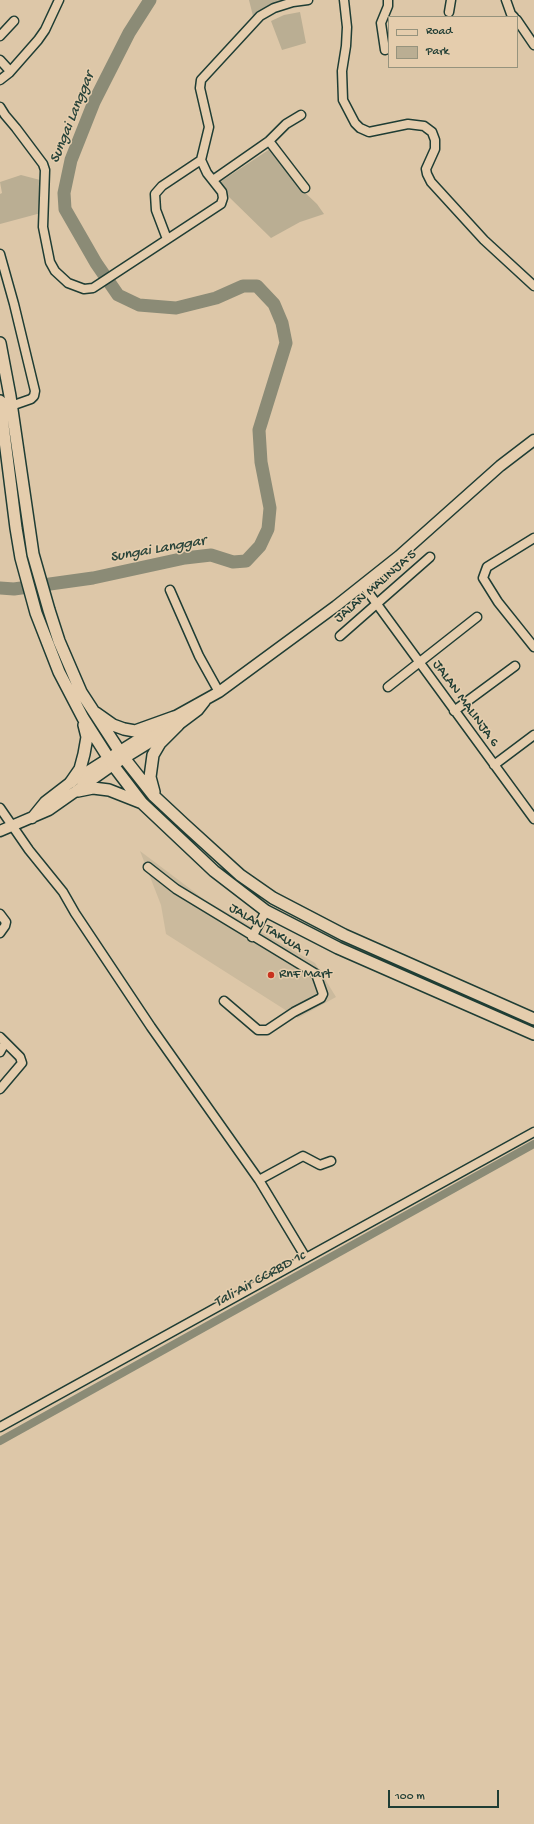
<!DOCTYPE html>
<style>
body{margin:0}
#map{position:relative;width:534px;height:1824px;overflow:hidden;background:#ddc7a8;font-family:"Gochi Hand",sans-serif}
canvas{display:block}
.legend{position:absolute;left:388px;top:16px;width:130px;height:52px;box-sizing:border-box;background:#e5cdad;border:1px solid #96937d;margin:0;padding:5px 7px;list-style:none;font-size:12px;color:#1f3d34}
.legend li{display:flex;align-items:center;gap:8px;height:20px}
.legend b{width:20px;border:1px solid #96937d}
.scale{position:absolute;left:388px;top:1790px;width:111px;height:18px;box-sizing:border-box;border:2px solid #1f3d34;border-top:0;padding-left:5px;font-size:12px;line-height:14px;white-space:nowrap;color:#1f3d34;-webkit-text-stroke:3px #e5cdad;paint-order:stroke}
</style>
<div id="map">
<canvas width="534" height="1824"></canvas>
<ul class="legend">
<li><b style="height:5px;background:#e5cdad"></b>Road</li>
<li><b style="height:11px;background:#baae93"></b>Park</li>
</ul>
<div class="scale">100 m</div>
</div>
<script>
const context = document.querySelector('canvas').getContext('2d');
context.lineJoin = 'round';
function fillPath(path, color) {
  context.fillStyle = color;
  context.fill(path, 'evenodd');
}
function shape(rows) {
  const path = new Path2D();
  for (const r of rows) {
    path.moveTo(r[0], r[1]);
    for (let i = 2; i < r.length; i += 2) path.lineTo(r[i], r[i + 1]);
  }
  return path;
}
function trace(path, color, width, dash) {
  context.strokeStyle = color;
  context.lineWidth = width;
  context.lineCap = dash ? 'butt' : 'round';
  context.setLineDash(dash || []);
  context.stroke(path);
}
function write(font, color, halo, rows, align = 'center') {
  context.font = font + ' "Gochi Hand",sans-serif';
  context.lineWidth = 3;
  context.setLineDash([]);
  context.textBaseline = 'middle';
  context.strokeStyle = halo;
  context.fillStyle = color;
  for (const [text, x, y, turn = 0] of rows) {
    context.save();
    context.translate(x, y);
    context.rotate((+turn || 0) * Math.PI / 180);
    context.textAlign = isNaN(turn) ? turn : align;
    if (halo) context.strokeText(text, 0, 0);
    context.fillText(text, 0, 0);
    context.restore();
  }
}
fillPath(shape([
 [140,851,205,900,315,963,336,997,298,1018,166,934,161,905]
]), '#cbba9d');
fillPath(shape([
 [249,0,291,0,254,20],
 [300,12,306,43,282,50,271,21,284,15],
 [273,147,298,186,317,204,324,214,300,222,271,238,229,197,220,187,220,182],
 [21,175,44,181,41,213,0,224,0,194,2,193,0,182]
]), '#baae93');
trace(shape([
 [0,1441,534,1144]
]), '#8b8b76', 8);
trace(shape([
 [0,588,14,589,93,578,185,558,211,555,233,562,246,561,260,546,268,529,270,508,261,462,259,430,286,343,282,323,274,304,257,286,243,286,216,298,176,308,139,305,118,295,96,263,65,209,64,193,71,160,94,102,129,33,150,0]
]), '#8b8b76', 13);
const minor = shape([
 [344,0,347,27,346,46,342,71,343,100,355,123,360,128,369,132,408,124,424,126,432,132,435,140,435,149,426,169,427,174,431,182,484,240,534,286],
 [506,0,511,14,514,17],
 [449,12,451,0],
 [517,20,534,45],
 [0,36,14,21],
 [385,50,381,23,388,6,388,0],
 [0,60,10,71],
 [0,80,9,73,38,40,45,30,59,0],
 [0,107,5,115,16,128,43,164,45,170,43,227,50,262,55,271,68,283,84,289,93,288,221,204,223,198,222,192,207,173,201,160,209,127,200,88,201,80,260,16,274,8,293,2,308,0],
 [269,141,305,188],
 [213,180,269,141,286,124,301,115],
 [167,239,156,210,155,194,162,186,201,160],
 [0,254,14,304,35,391,34,396,31,399,11,406],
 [534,538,487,567,483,578,498,602,534,647],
 [363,585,534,819],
 [170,590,199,656,219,692],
 [340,636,430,557],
 [388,687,477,617],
 [454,711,515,666],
 [494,765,534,735],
 [0,808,29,850,63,892,75,913,151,1027,259,1180,306,1258],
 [148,867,176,889,316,974,323,994,321,998,294,1012,267,1030,258,1030,224,1001],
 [0,914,6,922,5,926,0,933],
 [252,937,266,911],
 [0,1037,20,1057,22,1063,0,1089],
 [0,1052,5,1043],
 [259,1180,303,1156,320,1165,331,1161],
 [0,1427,534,1132]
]);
const major = shape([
 [32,818,45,802,71,782,174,717,219,692,336,606,399,556,500,466,534,440],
 [0,831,49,810,113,765,178,725,198,710,205,701]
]);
const highway = shape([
 [0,343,10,396,33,554,49,610,59,641,81,692,124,758,154,796,184,824,240,875,273,898,344,935,534,1019],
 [0,401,16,528,21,558,36,613,59,672,83,718,113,765,142,803,214,871,266,911,338,948,534,1034],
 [96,713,113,725,124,729,135,731,174,717],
 [71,782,80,769,84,754,87,737,84,725],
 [78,791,93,788,109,790,142,803],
 [154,792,150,777,153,755,160,743,178,725]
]);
trace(minor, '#1f3d34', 11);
trace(major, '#1f3d34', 13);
trace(highway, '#1f3d34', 14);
trace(minor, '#e5cdad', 8);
trace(major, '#e5cdad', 10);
trace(highway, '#e5cdad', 11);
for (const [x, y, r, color] of [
 [271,975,4,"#c8321e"]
]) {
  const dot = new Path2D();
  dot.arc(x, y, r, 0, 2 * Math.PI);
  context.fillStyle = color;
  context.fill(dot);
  trace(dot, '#e5cdad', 1.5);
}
write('14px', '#1f3d34', '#e5cdad', [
 ["JALAN MALINJA 5",376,587,-41],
 ["JALAN MALINJA 6",465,704,54],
 ["JALAN TAKWA 1",269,931,31]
]);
write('14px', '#1f3d34', '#e5cdad', [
 ["RnF Mart",279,975]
], 'left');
write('italic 15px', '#2a453b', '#e5cdad', [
 ["Sungai Langgar",73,118,-68],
 ["Sungai Langgar",158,550,-10],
 ["Tali Air CCRBD 1c",260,1280,-29]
]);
</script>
